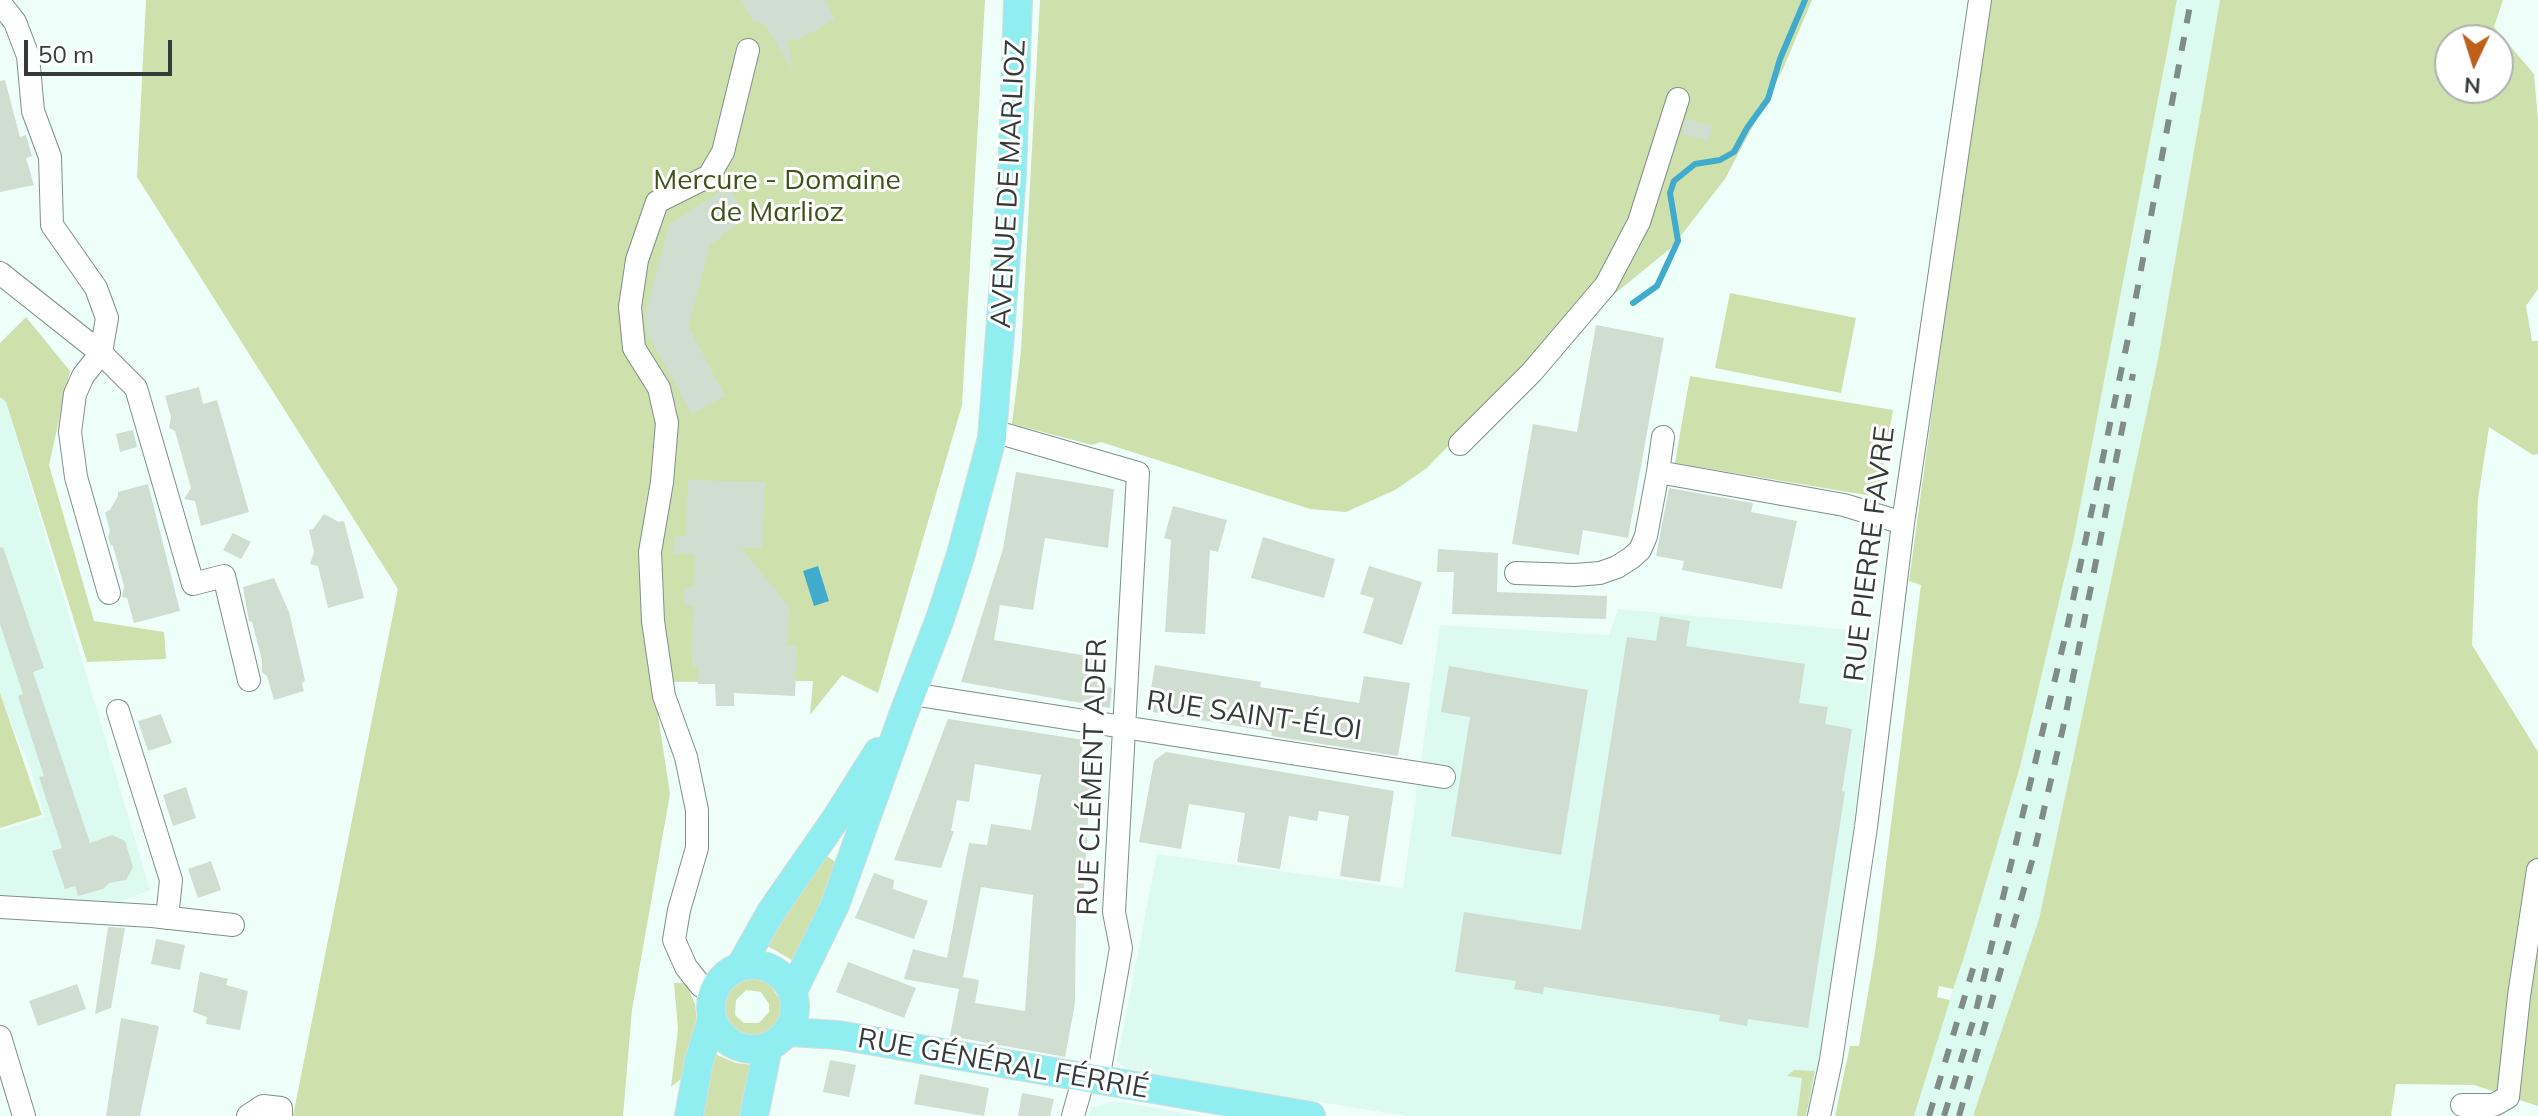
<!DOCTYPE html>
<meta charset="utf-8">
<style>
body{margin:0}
#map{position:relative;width:2538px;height:1116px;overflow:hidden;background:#eefff9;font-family:Mulish,sans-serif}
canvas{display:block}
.north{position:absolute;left:2434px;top:24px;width:80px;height:80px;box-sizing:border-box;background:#fff;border:2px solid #aeb1b0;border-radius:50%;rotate:184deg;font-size:22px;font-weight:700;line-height:32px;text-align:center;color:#343c39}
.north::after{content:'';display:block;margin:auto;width:28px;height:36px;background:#bf5f1c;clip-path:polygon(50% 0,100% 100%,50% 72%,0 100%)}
.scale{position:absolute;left:24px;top:40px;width:148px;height:36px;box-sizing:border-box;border:4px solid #343c39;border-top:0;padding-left:10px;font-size:24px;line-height:28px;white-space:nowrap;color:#343c39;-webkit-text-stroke:6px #fff;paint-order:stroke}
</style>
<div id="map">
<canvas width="2538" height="1116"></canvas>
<div class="north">N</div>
<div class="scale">50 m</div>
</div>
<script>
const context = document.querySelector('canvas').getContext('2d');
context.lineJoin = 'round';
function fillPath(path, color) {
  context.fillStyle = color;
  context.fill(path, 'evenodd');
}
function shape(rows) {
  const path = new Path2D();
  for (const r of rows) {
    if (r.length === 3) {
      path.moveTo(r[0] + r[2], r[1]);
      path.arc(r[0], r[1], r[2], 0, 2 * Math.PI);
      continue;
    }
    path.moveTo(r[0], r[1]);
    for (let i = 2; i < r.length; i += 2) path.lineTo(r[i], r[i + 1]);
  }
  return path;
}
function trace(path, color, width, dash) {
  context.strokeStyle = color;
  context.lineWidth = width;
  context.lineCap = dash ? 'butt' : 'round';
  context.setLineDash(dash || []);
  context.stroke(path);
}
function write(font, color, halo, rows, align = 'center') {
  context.font = font + ' Mulish,sans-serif';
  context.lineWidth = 6;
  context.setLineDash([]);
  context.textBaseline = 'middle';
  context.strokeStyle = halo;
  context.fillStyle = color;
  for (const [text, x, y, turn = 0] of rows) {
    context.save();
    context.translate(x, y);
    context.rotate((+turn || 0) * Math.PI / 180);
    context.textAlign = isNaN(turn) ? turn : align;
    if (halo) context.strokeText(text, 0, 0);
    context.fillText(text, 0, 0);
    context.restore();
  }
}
fillPath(shape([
 [2177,0,2220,0,2158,359,2039,919,1973,1116,1914,1116,2020,767,2074,538],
 [0,397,6,402,150,890,113,905,0,898,0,831,45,817,29,765,0,697],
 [1618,609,1875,632,1844,913,1823,1046,1809,1116,1406,1116,1127,1071,1117,1061,1157,854,1403,888,1440,625,1609,635],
 [1115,1101,1202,1116,1088,1116,1091,1108]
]), '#dcfaf0');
fillPath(shape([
 [146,0,985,0,962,405,878,693,842,675,810,715,813,681,653,682,670,794,632,1010,623,1116,293,1116,398,589,137,177],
 [1040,0,1812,0,1783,69,1725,179,1672,247,1606,301,1454,440,1427,468,1395,490,1346,512,1310,509,1101,442,1092,445,1012,424,1021,352],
 [1988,0,2177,0,2074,538,2020,767,1964,957,1953,989,1939,986,1937,997,1950,1000,1914,1116,1835,1116,1850,1046,1859,1046,1875,952,1921,585,1909,581],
 [2220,0,2503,0,2494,27,2534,74,2538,120,2538,289,2526,306,2532,341,2538,341,2538,454,2533,455,2489,427,2478,499,2472,645,2538,752,2538,1106,2474,1085,2396,1084,2391,1116,1973,1116,2039,919,2158,359],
 [2450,40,2498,40,2498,88,2450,88],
 [1730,293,1856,318,1841,393,1715,368],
 [26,317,70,371,49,465,94,621,164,632,166,659,87,662,6,402,0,397,0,343],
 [1690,376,1893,410,1878,497,1675,463],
 [0,693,42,815,0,828],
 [827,856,840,865,797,963,764,944],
 [750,979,768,982,781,1001,781,1013,776,1026,760,1036,748,1036,732,1029,726,1021,724,1013,728,991,740,982],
 [746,990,761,992,769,1004,769,1012,759,1023,744,1023,735,1015,736,1000],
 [674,983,686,983,695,1004,697,1021,681,1079,671,1087,678,1029],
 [710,1052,736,1063,754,1065,739,1116,698,1116],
 [1794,1070,1815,1071,1806,1116,1797,1116,1802,1078,1787,1076]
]), '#cee1ac');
fillPath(shape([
 [818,566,829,601,814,606,803,571]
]), '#40abcc');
trace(shape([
 [1633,303,1657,286,1678,241,1670,193,1674,181,1695,164,1720,160,1734,152,1747,128,1768,99,1780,59,1805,0]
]), '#40abcc', 6);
fillPath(shape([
 [741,0,825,0,835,19,798,40,788,38,792,72,766,25,753,21],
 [5,80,20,137,26,135,32,156,26,158,34,185,0,192,0,81],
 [1686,119,1713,126,1708,141,1682,134],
 [729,187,747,219,723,233,723,236,710,245,688,326,725,396,692,414,647,333,645,315,670,223],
 [1596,325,1664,338,1628,538,1583,530,1579,555,1512,544,1533,424,1577,432],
 [199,387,203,404,217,400,249,512,201,526,195,501,184,499,191,488,175,431,169,428,171,417,165,396],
 [133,430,137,447,120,452,116,434],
 [1016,472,1114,489,1108,548,1045,538,1033,610,1000,605,994,640,1099,658,1097,685,1112,688,1110,708,961,682,1003,549],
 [688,480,765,482,762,549,741,547,789,607,788,646,797,646,795,696,734,693,734,706,716,706,715,684,698,684,699,666,692,666,693,606,684,606,685,587,694,587,695,554,674,554,675,536,686,535],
 [148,484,180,611,134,623,127,598,122,597,124,586,113,546,110,544,108,537,110,531,105,512,110,510,118,496,118,492],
 [1669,488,1753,503,1751,512,1797,521,1782,589,1682,570,1684,561,1656,556],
 [1173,506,1227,520,1218,552,1210,550,1205,634,1165,632,1171,540,1164,538],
 [324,514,339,522,344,521,364,598,328,608,318,566,310,564,314,552,309,530,313,529],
 [233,533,251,542,241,559,223,550],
 [1263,537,1335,559,1324,598,1251,578],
 [3,547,44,668,33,672,90,843,112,835,125,841,133,867,126,880,109,883,103,889,78,896,75,886,65,889,52,851,62,848,39,777,44,776,18,696,23,694,0,624,0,548],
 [1438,549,1498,553,1497,592,1607,596,1606,619,1452,614,1454,572,1437,572],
 [1369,566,1422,582,1402,645,1363,633,1374,598,1360,594],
 [274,578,289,612,305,680,302,684,304,691,274,700,267,676,262,672,262,660,252,622,249,621,243,587],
 [1660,616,1690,621,1686,646,1805,664,1799,703,1828,707,1825,724,1852,729,1842,791,1845,792,1808,1028,1748,1019,1747,1026,1719,1021,1720,1015,1544,987,1543,994,1514,989,1516,981,1455,972,1464,912,1581,930,1627,637,1656,641],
 [1155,665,1261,682,1260,687,1359,703,1364,676,1410,683,1398,756,1271,736,1272,732,1147,711],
 [1449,666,1588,690,1561,855,1451,836,1470,717,1441,712],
 [161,714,172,743,148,751,138,721],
 [948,719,1084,740,1081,755,1092,756,1083,903,1076,902,1075,1003,1065,1057,950,1036,959,989,904,979,913,949,947,958,969,843,987,845,991,824,1031,830,1041,775,975,764,969,802,957,800,951,831,954,831,941,868,894,860],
 [981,887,1033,895,1025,1011,975,1003,979,980,963,977],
 [1166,752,1394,791,1380,882,1340,876,1349,816,1319,811,1317,821,1289,816,1280,869,1237,862,1245,813,1189,804,1181,849,1139,842,1154,761],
 [186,787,196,818,173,826,163,795],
 [211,861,221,890,198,898,188,869],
 [874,873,894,880,893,889,928,901,914,939,855,918],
 [108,927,125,928,111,1008,95,1014],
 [156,939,185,945,180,970,151,964],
 [848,962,916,988,904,1018,836,992],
 [200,972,228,979,226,985,248,991,240,1030,206,1024,207,1017,193,1012],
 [77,984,86,1009,38,1026,29,1001],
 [121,1018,159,1026,140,1116,106,1116],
 [830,1060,856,1065,849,1097,823,1092],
 [920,1074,989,1088,984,1116,914,1104],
 [1022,1093,1054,1099,1050,1116,1018,1116]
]), '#cfded1');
const minor = shape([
 [0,3,15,22,28,56,33,111,50,157,52,225,96,288,107,318,101,353,83,376,75,394,70,432,76,477,109,593],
 [0,273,101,353,136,388,193,584,224,576,249,680],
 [993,431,1138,473,1114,912,1121,948,1098,1080],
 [1460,444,1532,372,1606,285,1639,222,1678,99],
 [1658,472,1663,437],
 [1516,573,1575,575,1600,573,1617,567,1631,558,1640,550,1646,536,1658,472,1844,505,1903,523],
 [912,694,1444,777],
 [118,711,171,880,167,918],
 [0,907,152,916,233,925],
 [714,991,701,986,686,967,674,940,679,910,697,848,697,810,686,757,664,696,653,621,650,552,662,482,667,423,659,388,634,348,630,307,637,260,657,202,709,176,723,152,748,50],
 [0,1037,24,1116],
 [2462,1105,2494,1105,2508,1097,2519,996,2538,870],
 [248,1116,263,1106,281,1108,281,1116],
 [1073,1116,1084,1077],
 [1819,1116,1831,1060,1866,827,1903,523,1980,0]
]);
const major = shape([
 [753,1007,42],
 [740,967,771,912,837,817,878,752],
 [793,991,835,905,903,715,940,619,961,554,992,438,1012,175,1018,0],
 [789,1032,838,1035,1311,1116],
 [689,1116,699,1061,712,1019],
 [754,1116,768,1047]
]);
trace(minor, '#7d908a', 24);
trace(major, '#dadcdb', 30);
trace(minor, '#fff', 22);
trace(major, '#90eef0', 28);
trace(shape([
 [1929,1116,1975,962],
 [1944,1116,1975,1015,2066,633,2130,329,2191,0],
 [1959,1116,2032,861,2063,728,2133,374]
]), '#808c88', 6, [14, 14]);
write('28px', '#405119', '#fff', [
 ["Mercure - Domaine",777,181],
 ["de Marlioz",777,213]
]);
write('28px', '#343c39', '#fff', [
 ["AVENUE DE MARLIOZ",1009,184,-87],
 ["RUE PIERRE FAVRE",1870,554,-83],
 ["RUE SAINT-ÉLOI",1254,716,8],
 ["RUE CLÉMENT ADER",1093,777,-88],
 ["RUE GÉNÉRAL FÉRRIÉ",1003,1064,10]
]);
</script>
